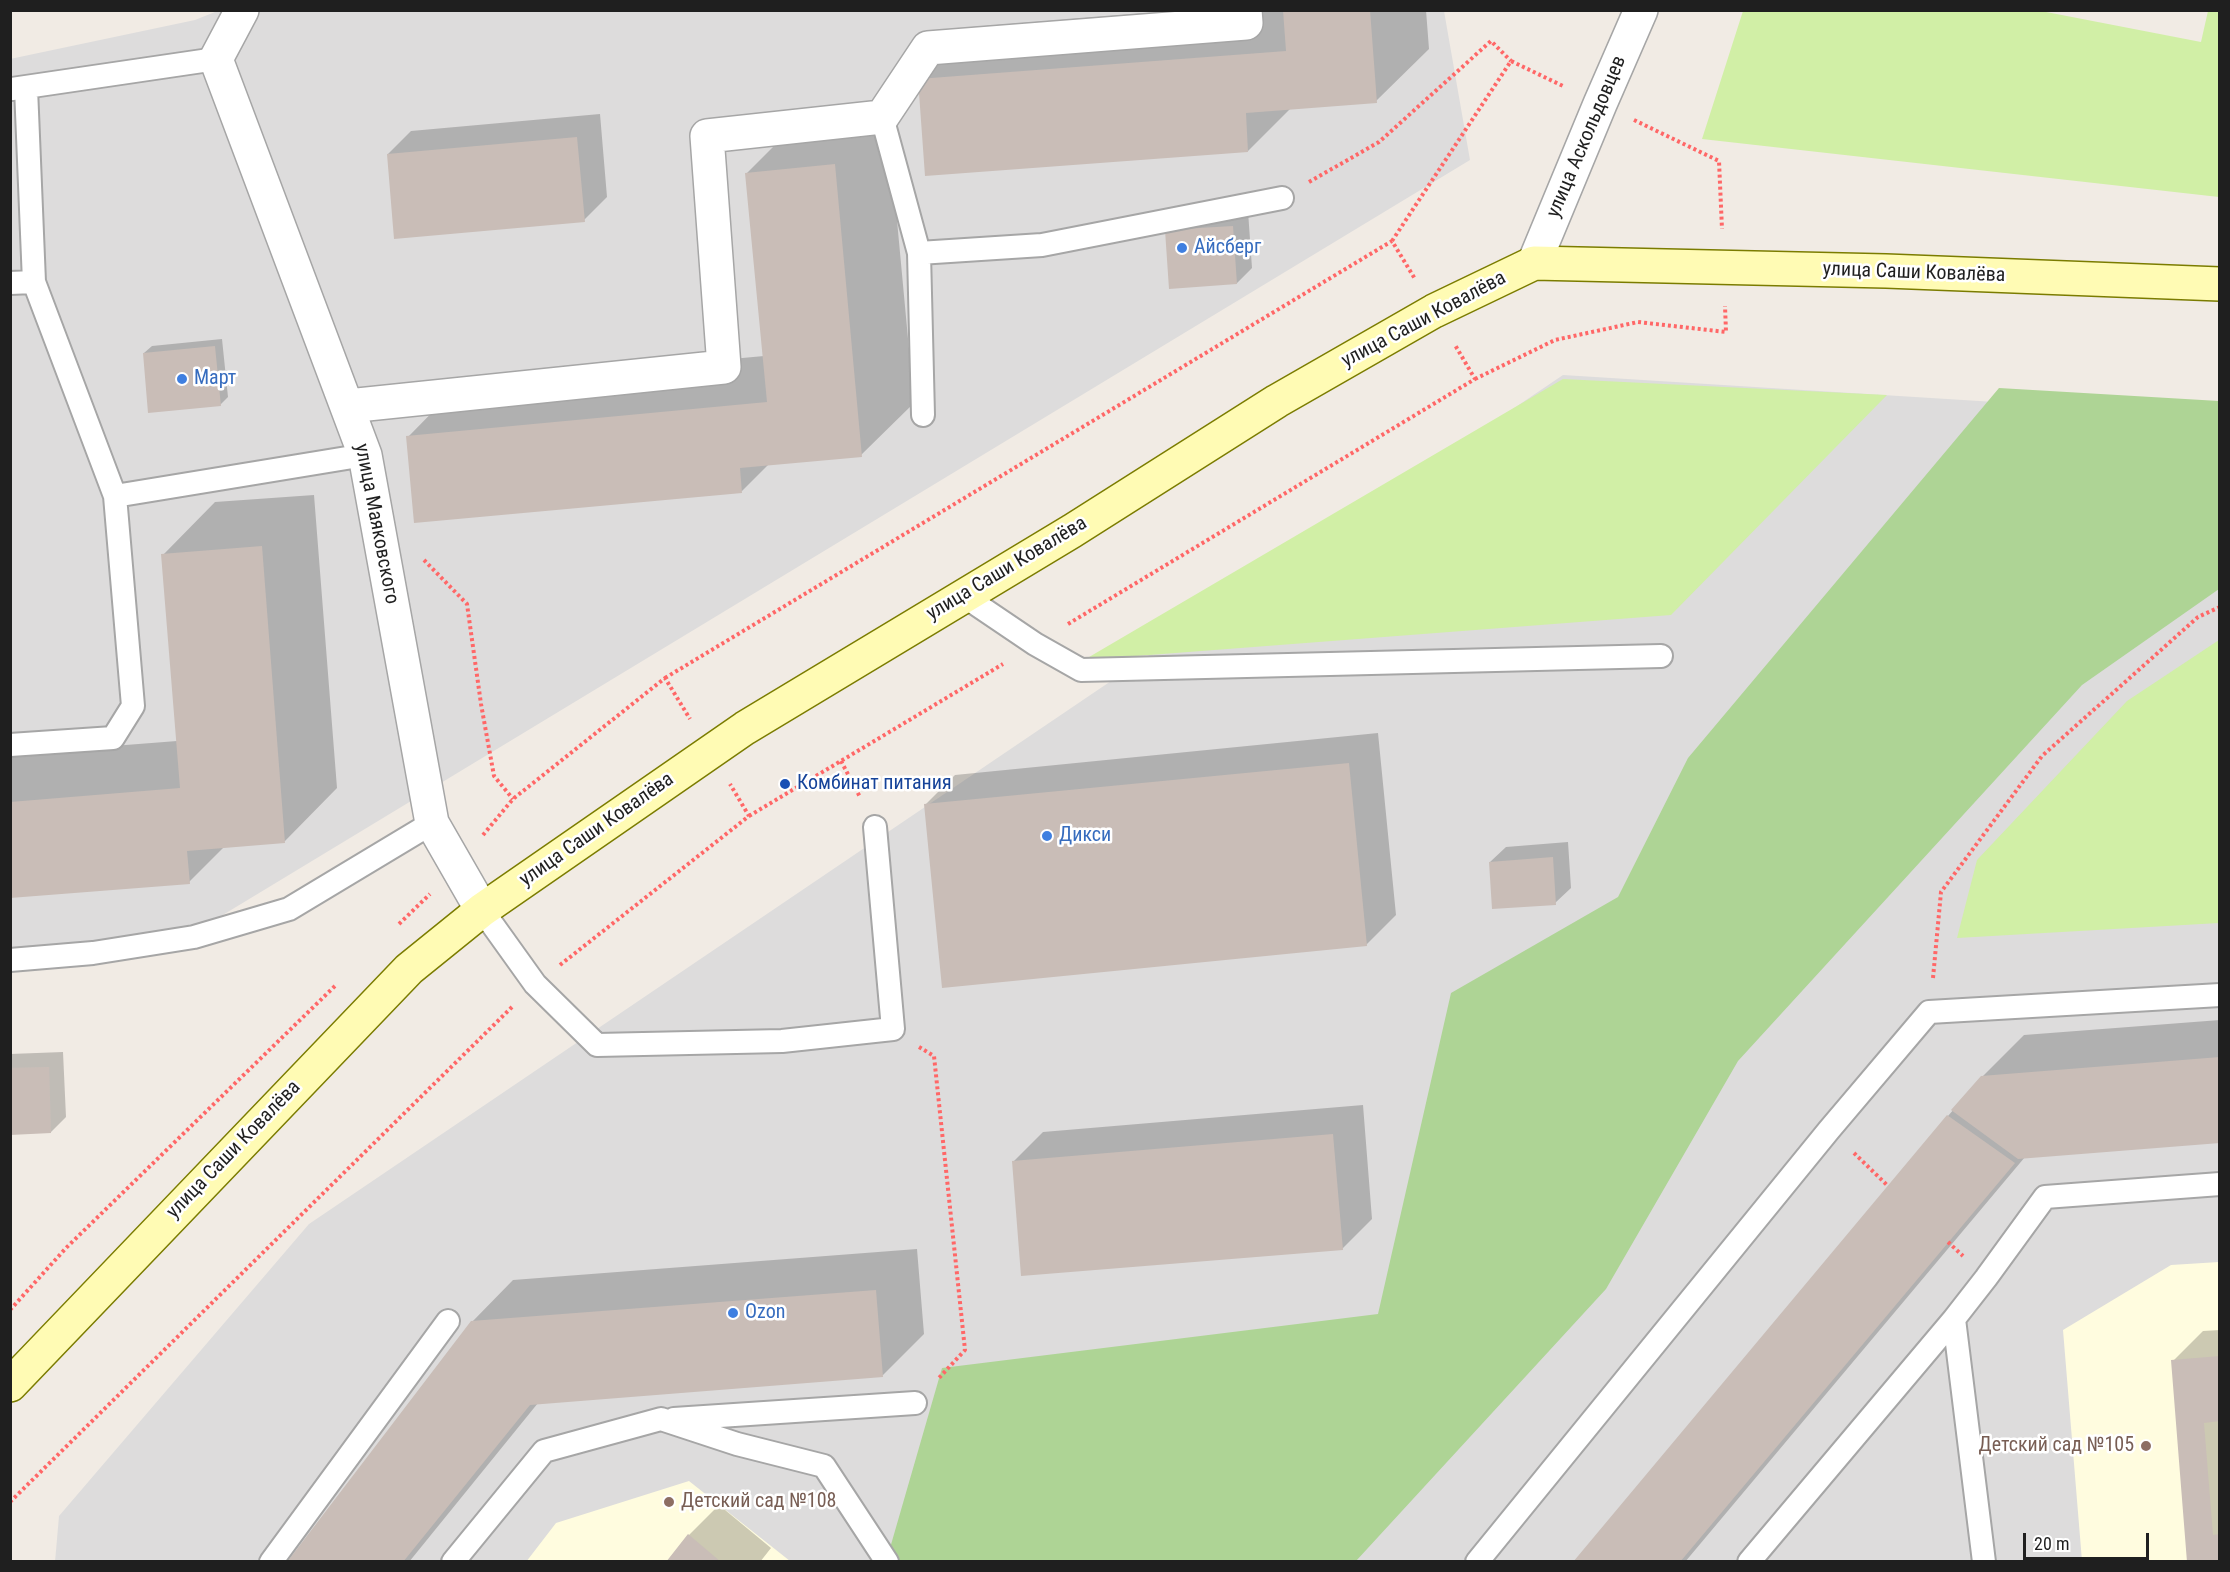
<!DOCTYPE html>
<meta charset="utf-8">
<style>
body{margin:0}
#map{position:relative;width:2230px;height:1572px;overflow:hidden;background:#f1ebe4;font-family:"Roboto Condensed",sans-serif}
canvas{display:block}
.frame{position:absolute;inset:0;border:12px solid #1f1f1f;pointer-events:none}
.scale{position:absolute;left:2023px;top:1533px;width:126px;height:27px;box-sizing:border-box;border:3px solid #1f1f1f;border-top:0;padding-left:8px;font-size:18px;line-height:21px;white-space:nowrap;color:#1f1f1f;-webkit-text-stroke:4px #fff;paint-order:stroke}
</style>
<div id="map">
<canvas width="2230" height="1572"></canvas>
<div class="frame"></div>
<div class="scale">20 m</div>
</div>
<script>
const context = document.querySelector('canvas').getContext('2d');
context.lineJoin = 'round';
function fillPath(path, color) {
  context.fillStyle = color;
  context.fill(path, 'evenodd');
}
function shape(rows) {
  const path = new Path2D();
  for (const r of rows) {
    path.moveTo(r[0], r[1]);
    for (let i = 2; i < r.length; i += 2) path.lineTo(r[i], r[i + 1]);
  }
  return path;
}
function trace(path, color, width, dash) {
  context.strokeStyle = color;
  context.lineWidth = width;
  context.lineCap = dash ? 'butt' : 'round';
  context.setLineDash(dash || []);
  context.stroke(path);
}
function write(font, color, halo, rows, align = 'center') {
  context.font = font + ' "Roboto Condensed",sans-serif';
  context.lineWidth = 5;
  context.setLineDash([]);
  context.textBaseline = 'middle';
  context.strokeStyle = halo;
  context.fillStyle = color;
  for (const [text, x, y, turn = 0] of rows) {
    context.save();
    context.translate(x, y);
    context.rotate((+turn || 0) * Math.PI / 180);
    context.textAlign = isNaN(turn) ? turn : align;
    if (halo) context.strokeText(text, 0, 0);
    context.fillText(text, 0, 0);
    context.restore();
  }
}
fillPath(shape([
 [220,10,1444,11,1470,160,160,953,11,956,10,59,195,20],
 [1563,375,2219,416,2219,1561,55,1562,59,1516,309,1224]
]), '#dddcdc');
fillPath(shape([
 [2219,1262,2219,1561,2082,1561,2063,1330,2171,1265],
 [689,1481,790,1561,526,1562,556,1523]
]), '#fffcdf');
fillPath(shape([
 [1743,11,2041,11,2201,42,2208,11,2219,11,2219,197,1702,139],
 [1563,379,1887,395,1671,615,1084,660],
 [2219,640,2219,923,1957,938,1977,860,2127,701]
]), '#d1efa6');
fillPath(shape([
 [1999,388,2219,401,2219,589,2082,685,1738,1061,1606,1289,1356,1561,898,1562,888,1555,942,1368,1378,1314,1451,993,1618,897,1688,758]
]), '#aed495');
fillPath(shape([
 [1184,10,1426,10,1429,49,1376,101,1291,108,1248,151,919,79,972,27],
 [887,113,914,403,861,455,769,464,742,491,408,437,460,384,764,356,747,173,799,121],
 [600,114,607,197,584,220,388,154,411,131],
 [1248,211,1252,268,1237,283,1171,288,1182,216],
 [222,339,228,397,220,405,144,353,152,346],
 [314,495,337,788,285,841,225,846,189,882,10,896,10,754,177,741,163,555,215,502],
 [1378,733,1396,915,1366,945,925,805,955,775],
 [1568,842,1571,888,1555,903,1490,862,1506,847],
 [2220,1020,2220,1141,2025,1157,1685,1562,1575,1562,1948,1116,1982,1077,2024,1035],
 [63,1052,66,1117,51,1132,10,1134,10,1054],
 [1363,1105,1372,1219,1342,1249,1013,1162,1043,1132],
 [917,1249,924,1334,883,1375,538,1403,409,1562,289,1562,472,1322,513,1280],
 [2220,1330,2220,1562,2189,1562,2173,1361,2203,1331],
 [719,1505,771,1548,760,1562,667,1562,689,1535]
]), '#0003');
fillPath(shape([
 [1283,10,1370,10,1377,103,1246,113,1248,152,925,176,918,79,1286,51],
 [577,137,585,222,394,239,387,154],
 [835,164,862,457,740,468,742,493,414,523,406,436,767,402,745,173],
 [1233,226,1237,284,1169,289,1165,230],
 [215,346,221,406,148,413,143,353],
 [262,546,285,843,187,851,190,884,10,898,10,802,180,788,161,554],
 [1349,763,1367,946,942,988,924,804],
 [1553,857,1556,905,1492,909,1489,862],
 [2220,1057,2220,1143,2018,1159,1951,1110,1981,1076],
 [49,1067,51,1133,10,1135,10,1068],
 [1947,1115,2015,1163,1680,1562,1573,1562],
 [1333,1134,1343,1250,1021,1276,1012,1161],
 [876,1290,883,1377,530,1405,403,1562,287,1562,471,1321],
 [2220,1356,2220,1421,2204,1423,2213,1535,2220,1534,2220,1562,2187,1562,2171,1360],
 [688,1534,721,1562,666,1562]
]), '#c9bdb7');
const lane = shape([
 [12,89,216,59],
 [882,117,919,253,923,415],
 [919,253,1042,245,1282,198],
 [10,283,34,282],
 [115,496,365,455],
 [964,596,1035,644,1081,670,1661,656],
 [10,745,113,738,133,706,115,496,34,282,26,88],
 [482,910,535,984,597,1045,782,1041,893,1029,875,827],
 [10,960,93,953,194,937,289,909,432,823],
 [674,1419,915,1403],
 [271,1562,448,1321],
 [453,1562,544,1451,661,1419,737,1444,824,1466,887,1562],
 [1477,1562,1829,1130,1929,1012,2220,995],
 [1749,1562,1954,1319],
 [1984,1562,1954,1319,1986,1278,2045,1197,2220,1184]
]);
const street = shape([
 [242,10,216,59,365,455,432,823,482,910],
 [1534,263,1600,104,1641,10],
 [348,406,724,367,707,136,882,117,928,48,1246,23,1245,10]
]);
const secondary = shape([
 [10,1385,409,969,482,910,745,728,1072,531,1277,401,1434,311,1534,263,1886,271,2220,284]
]);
trace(lane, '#a6a6a6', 26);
trace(street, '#a6a6a6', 36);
trace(secondary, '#7b7c00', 36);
trace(shape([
 [1634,120,1719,161,1722,229],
 [1309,182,1379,142,1491,41,1511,61],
 [1392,241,1511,61,1565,87],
 [1475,379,1555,340,1638,322,1726,332,1725,306],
 [424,560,467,604,481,704,494,776,513,799],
 [1068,624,1475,379,1455,345],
 [665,678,1392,241,1415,279],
 [841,761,860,797],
 [749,816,1003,664],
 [483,835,513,799,665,678,690,719],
 [399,924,430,894],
 [560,965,749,816,730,784],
 [1933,978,1941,892,2042,756,2198,617,2220,607],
 [919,1047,934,1056,965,1350,938,1379],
 [1854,1153,1888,1186],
 [1948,1242,1963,1256],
 [10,1310,66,1248,337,984],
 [10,1502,512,1007]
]), '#ff6767', 4, [3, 3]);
trace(lane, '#fff', 22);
trace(street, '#fff', 33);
trace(secondary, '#fffbb4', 33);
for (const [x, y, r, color] of [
 [1182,248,6,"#3f7fe0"],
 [182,379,6,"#3f7fe0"],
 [785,784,6,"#1a4fb4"],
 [1047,836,6,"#3f7fe0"],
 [733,1313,6,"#3f7fe0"],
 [2146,1446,6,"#8d6e63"],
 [669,1502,6,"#8d6e63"]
]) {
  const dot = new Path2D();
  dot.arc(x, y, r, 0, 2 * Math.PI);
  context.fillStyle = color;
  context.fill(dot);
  trace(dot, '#fff', 2);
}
write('20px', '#1f1f1f', '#fff', [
 ["улица Аскольдовцев",1587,137,-67],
 ["улица Саши Ковалёва",1914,273,2],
 ["улица Саши Ковалёва",1424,320,-28],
 ["улица Маяковского",376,524,79],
 ["улица Саши Ковалёва",1007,569,-31],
 ["улица Саши Ковалёва",597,830,-35],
 ["улица Саши Ковалёва",234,1150,-46]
]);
write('20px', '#366cbe', '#fff', [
 ["Айсберг",1194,248],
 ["Март",194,379],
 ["Дикси",1059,836],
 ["Ozon",745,1313]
], 'left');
write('20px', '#164399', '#fff', [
 ["Комбинат питания",797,784]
], 'left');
write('20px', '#785e54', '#fff', [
 ["Детский сад №105",2134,1446],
 ["Детский сад №108",681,1502,"left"]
], 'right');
</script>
